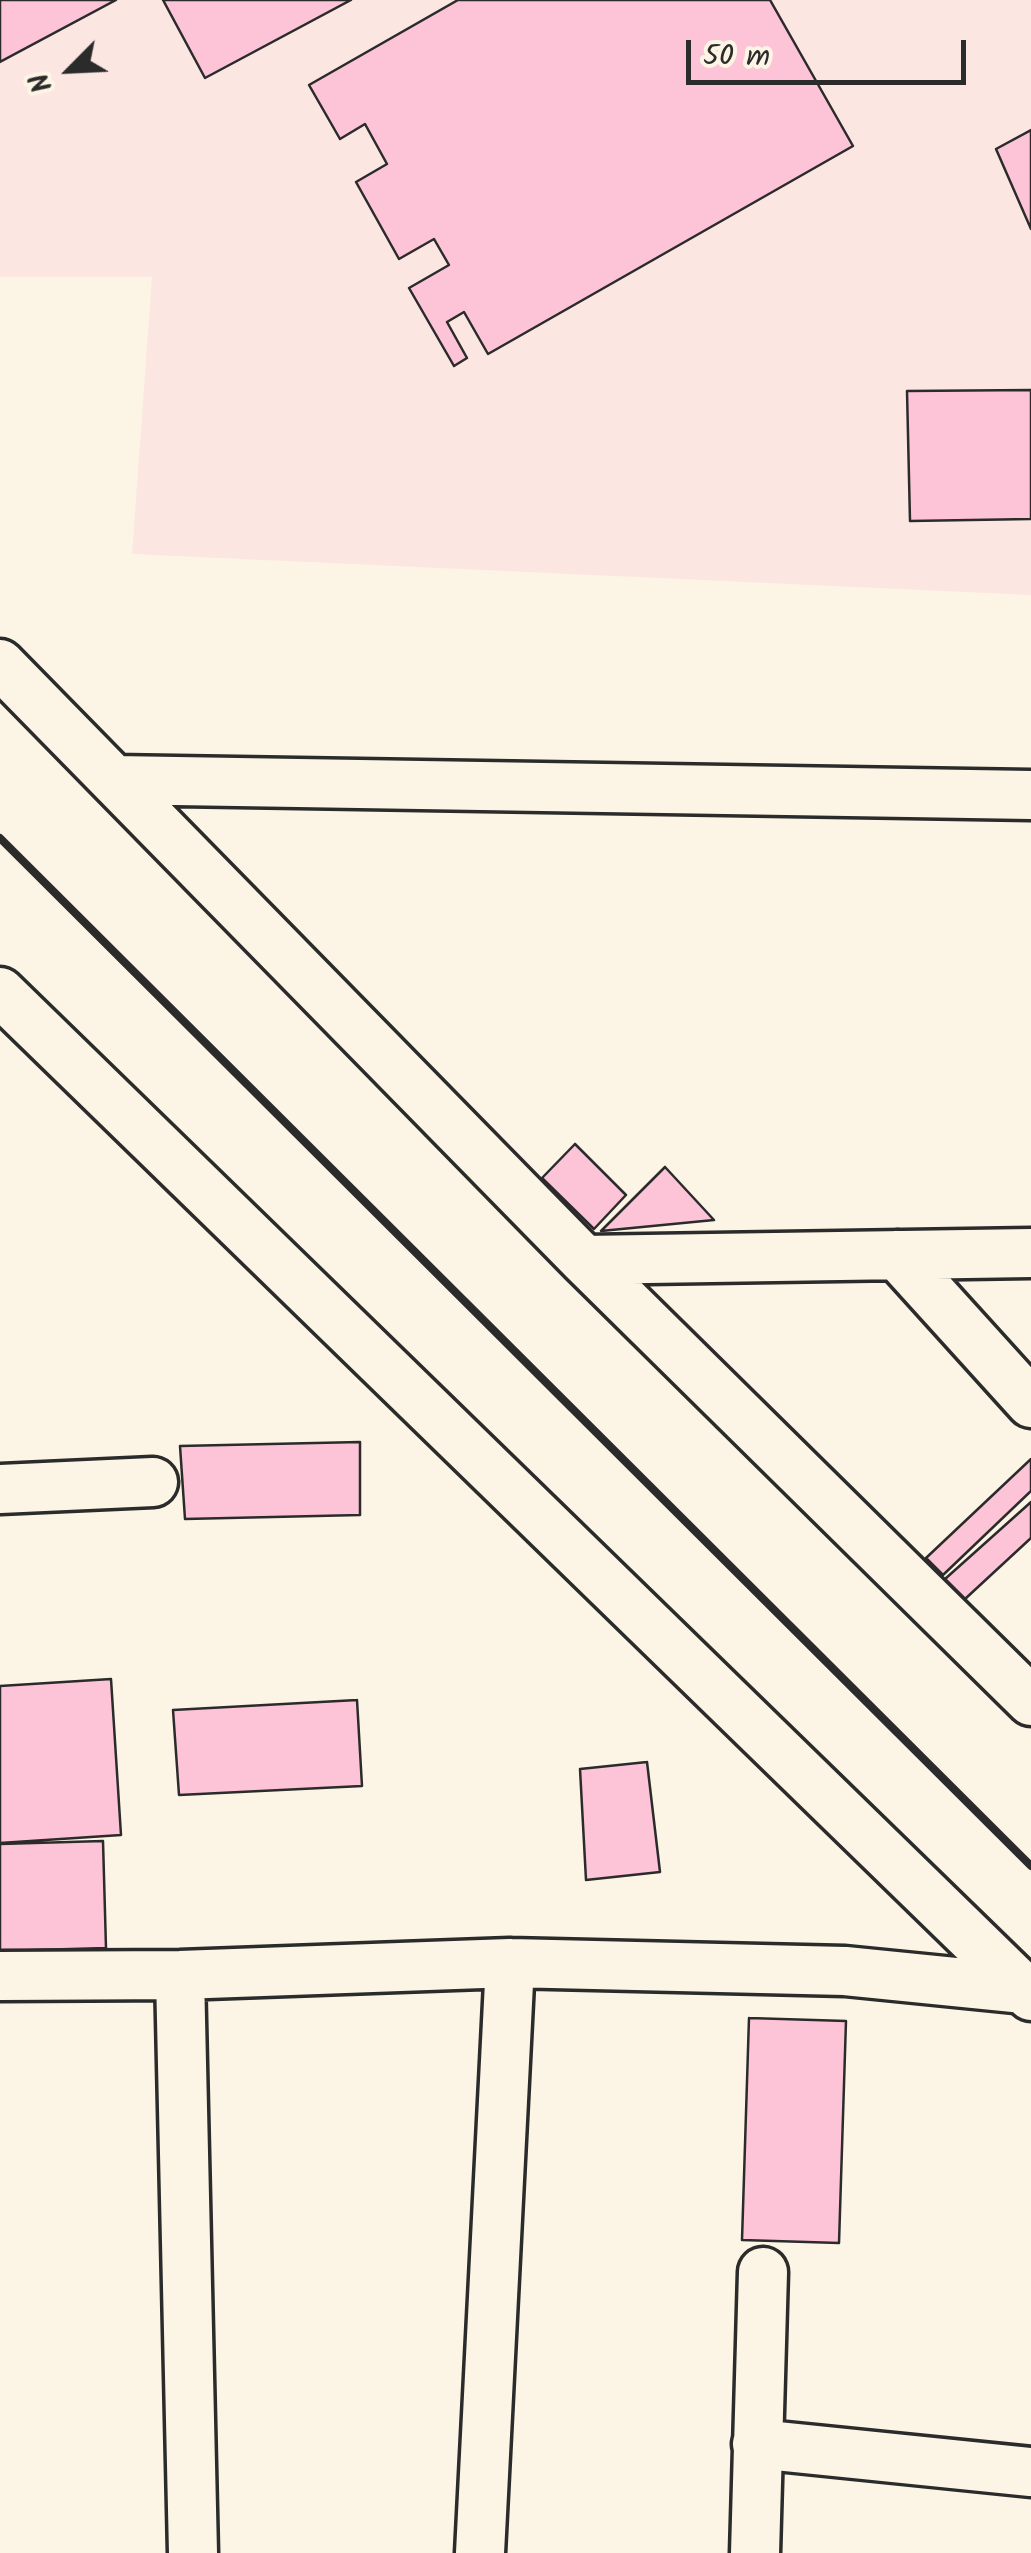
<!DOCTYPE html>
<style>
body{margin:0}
#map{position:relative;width:1031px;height:2553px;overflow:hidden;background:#fcf5e5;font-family:Kalam,sans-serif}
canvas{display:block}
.north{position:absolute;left:20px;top:20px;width:100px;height:100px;-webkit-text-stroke:8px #fcf5e5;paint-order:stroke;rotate:246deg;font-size:28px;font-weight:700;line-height:40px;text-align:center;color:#2b2b2b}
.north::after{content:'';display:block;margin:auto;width:35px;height:45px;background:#2b2b2b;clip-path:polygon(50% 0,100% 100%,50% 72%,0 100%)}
.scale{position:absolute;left:686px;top:40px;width:280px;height:45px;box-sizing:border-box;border:5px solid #2b2b2b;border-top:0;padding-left:12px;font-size:30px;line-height:35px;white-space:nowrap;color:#2b2b2b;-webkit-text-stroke:8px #fcf5e5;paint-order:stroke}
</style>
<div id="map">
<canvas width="1031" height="2553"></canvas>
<div class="north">N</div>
<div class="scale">50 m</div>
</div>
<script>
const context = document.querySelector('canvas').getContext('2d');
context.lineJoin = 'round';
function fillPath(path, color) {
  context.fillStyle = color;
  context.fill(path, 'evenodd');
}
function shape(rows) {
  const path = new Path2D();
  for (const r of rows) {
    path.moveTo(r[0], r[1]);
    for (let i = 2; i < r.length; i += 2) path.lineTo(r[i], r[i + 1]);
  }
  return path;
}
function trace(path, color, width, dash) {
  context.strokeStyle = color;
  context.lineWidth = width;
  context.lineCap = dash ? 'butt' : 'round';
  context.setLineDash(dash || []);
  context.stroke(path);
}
fillPath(shape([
 [0,0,1031,0,1031,595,132,554,152,277,0,277]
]), '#fce6e1');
const building = shape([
 [0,0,116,0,0,62,0,0],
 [163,0,351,0,205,78,163,0],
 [458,0,770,0,853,146,488,354,464,312,447,322,467,358,454,366,409,288,449,265,434,239,399,259,356,182,387,164,365,124,340,139,309,85,458,0],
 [1031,130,1031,229,996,149,1031,130],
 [1031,390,1031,519,910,521,907,391,1031,390],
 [575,1144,626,1195,594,1229,542,1178,575,1144],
 [665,1167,714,1220,601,1231,665,1167],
 [360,1442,360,1515,185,1519,180,1446,360,1442],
 [1031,1459,1031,1491,943,1575,926,1558,1031,1459],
 [1031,1502,1031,1538,965,1599,945,1579,1031,1502],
 [111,1679,121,1835,0,1843,0,1686,111,1679],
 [357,1700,362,1786,179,1795,173,1710,357,1700],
 [647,1762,660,1872,586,1880,580,1769,647,1762],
 [103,1841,106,1948,0,1951,0,1844,103,1841],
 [749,2018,846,2021,839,2243,742,2240,749,2018]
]);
fillPath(building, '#fdc3d7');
trace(building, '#2b2b2b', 2.5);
const minor = shape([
 [0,664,584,1260,1031,1701],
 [115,780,1031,795],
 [0,992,1031,1996],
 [897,1255,1031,1403],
 [584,1260,1031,1253],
 [0,1489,153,1482],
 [180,1975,193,2553],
 [0,1976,180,1975,510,1963,845,1971,1024,1989],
 [757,2444,1031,2472],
 [480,2553,510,1963],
 [755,2553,763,2272]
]);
trace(minor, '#2b2b2b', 55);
trace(minor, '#fcf5e5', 48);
trace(shape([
 [0,838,1031,1866]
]), '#2b2b2b', 8);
</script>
